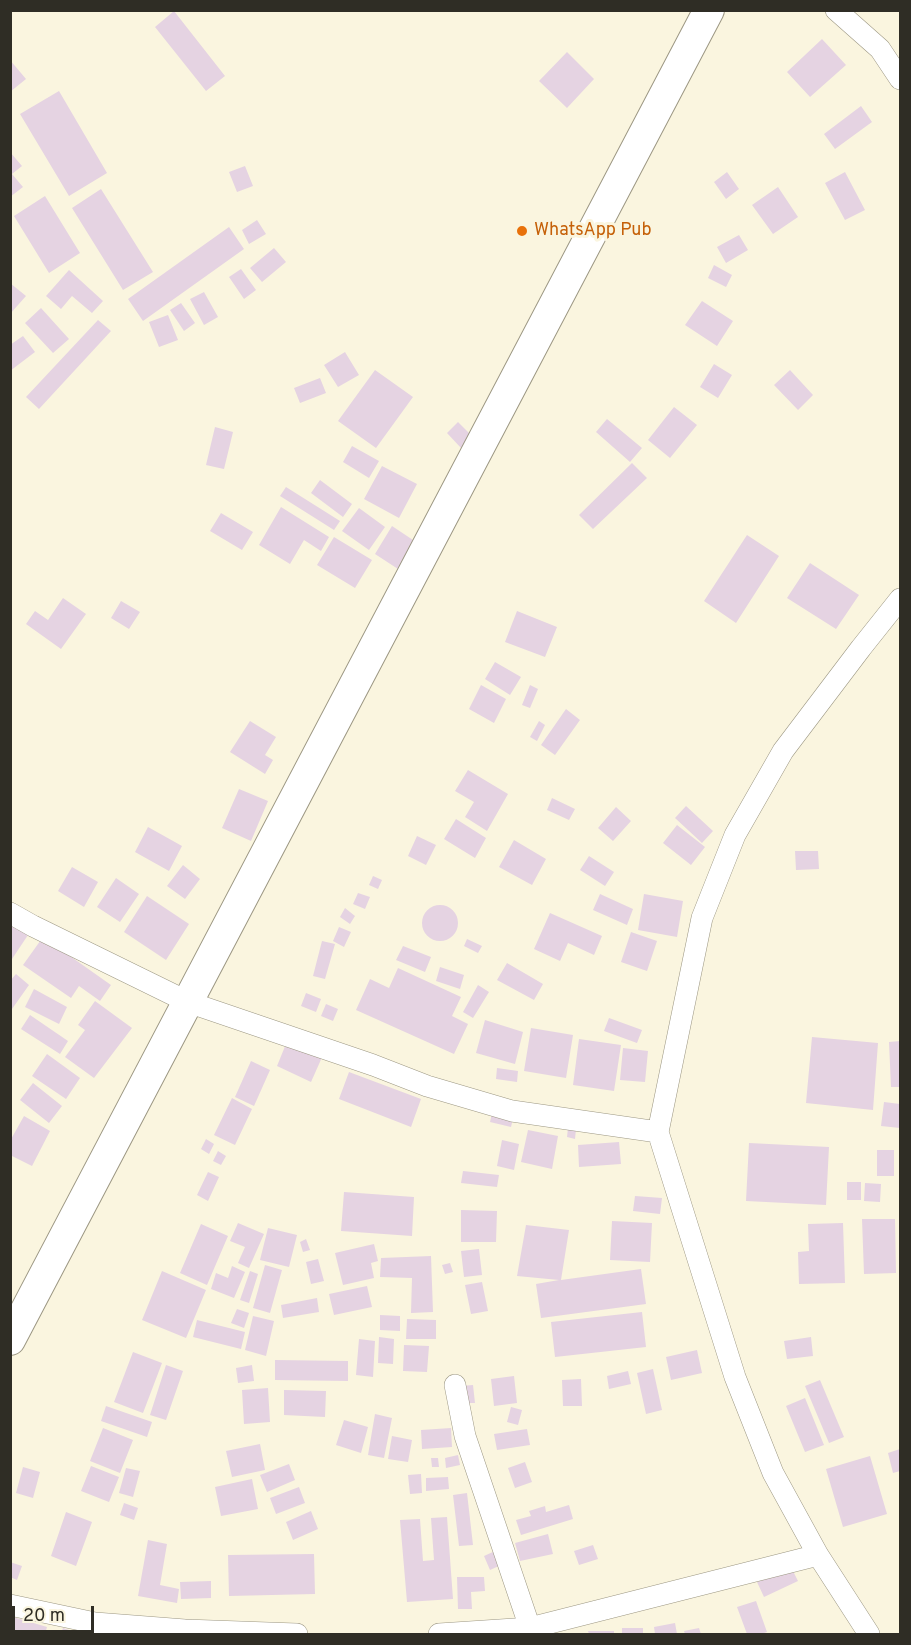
<!DOCTYPE html>
<style>
body{margin:0}
#map{position:relative;width:911px;height:1645px;overflow:hidden;background:#faf5df;font-family:Overpass,sans-serif}
canvas{display:block}
.frame{position:absolute;inset:0;border:12px solid #2f2d25;pointer-events:none}
.scale{position:absolute;left:12px;top:1606px;width:82px;height:27px;box-sizing:border-box;border:3px solid #2f2d25;border-top:0;padding-left:8px;font-size:18px;line-height:21px;white-space:nowrap;color:#2f2d25;-webkit-text-stroke:4px #faf5df;paint-order:stroke}
</style>
<div id="map">
<canvas width="911" height="1645"></canvas>
<div class="frame"></div>
<div class="scale">20 m</div>
</div>
<script>
const context = document.querySelector('canvas').getContext('2d');
context.lineJoin = 'round';
function fillPath(path, color) {
  context.fillStyle = color;
  context.fill(path, 'evenodd');
}
function shape(rows) {
  const path = new Path2D();
  for (const r of rows) {
    if (r.length === 3) {
      path.moveTo(r[0] + r[2], r[1]);
      path.arc(r[0], r[1], r[2], 0, 2 * Math.PI);
      continue;
    }
    path.moveTo(r[0], r[1]);
    for (let i = 2; i < r.length; i += 2) path.lineTo(r[i], r[i + 1]);
  }
  return path;
}
function trace(path, color, width, dash) {
  context.strokeStyle = color;
  context.lineWidth = width;
  context.lineCap = dash ? 'butt' : 'round';
  context.setLineDash(dash || []);
  context.stroke(path);
}
function write(font, color, halo, rows, align = 'center') {
  context.font = font + ' Overpass,sans-serif';
  context.lineWidth = 6;
  context.setLineDash([]);
  context.textBaseline = 'middle';
  context.strokeStyle = halo;
  context.fillStyle = color;
  for (const [text, x, y, turn = 0] of rows) {
    context.save();
    context.translate(x, y);
    context.rotate((+turn || 0) * Math.PI / 180);
    context.textAlign = isNaN(turn) ? turn : align;
    if (halo) context.strokeText(text, 0, 0);
    context.fillText(text, 0, 0);
    context.restore();
  }
}
fillPath(shape([
 [174,11,225,76,206,91,155,27],
 [822,39,846,65,810,97,787,72],
 [567,52,594,79,567,108,539,81],
 [10,60,26,79,10,92],
 [59,91,107,173,69,196,20,114],
 [861,106,872,122,835,149,824,134],
 [10,152,22,166,12,174,23,187,10,197],
 [245,166,253,186,237,192,229,172],
 [727,172,739,189,726,199,714,182],
 [845,172,865,210,845,220,825,183],
 [778,187,798,217,773,234,752,205],
 [101,189,153,272,123,290,72,208],
 [45,196,80,253,49,273,14,216],
 [257,220,266,234,249,244,242,230],
 [229,227,244,249,143,321,128,299],
 [739,235,748,250,726,263,717,247],
 [274,248,286,262,262,282,250,268],
 [714,265,732,275,726,287,708,278],
 [241,269,256,290,244,299,229,277],
 [69,270,103,301,92,313,72,296,61,309,46,296],
 [10,283,26,296,10,314],
 [204,292,218,317,204,325,190,299],
 [702,301,733,321,717,346,685,325],
 [181,303,195,323,184,331,170,310],
 [41,308,69,339,53,353,25,323],
 [168,315,178,340,159,347,149,322],
 [98,320,111,331,39,409,26,397],
 [23,336,35,352,10,371,10,345],
 [345,352,359,375,338,387,324,365],
 [714,364,732,375,718,398,700,387],
 [375,370,413,397,376,448,338,421],
 [790,370,813,395,798,410,774,385],
 [320,378,326,393,300,403,294,388],
 [674,407,697,425,670,458,648,440],
 [607,419,642,448,630,462,596,432],
 [458,422,473,437,461,448,447,433],
 [215,427,233,432,224,469,206,465],
 [352,446,379,461,369,478,343,462],
 [632,463,647,478,593,529,579,515],
 [382,466,417,484,399,518,364,499],
 [320,480,352,504,343,517,311,493],
 [286,487,340,521,334,530,280,496],
 [281,507,329,537,321,551,304,540,290,564,259,545],
 [359,508,385,527,369,550,342,531],
 [221,513,253,532,242,550,210,531],
 [392,526,416,542,398,569,375,554],
 [747,535,779,556,736,623,704,601],
 [334,537,372,560,355,588,317,565],
 [810,563,859,595,836,629,787,598],
 [63,598,86,614,61,649,26,624,35,611,48,620],
 [121,601,140,612,129,629,111,618],
 [517,611,557,627,545,657,505,642],
 [495,662,521,677,510,695,485,679],
 [481,685,506,699,494,723,469,709],
 [530,685,538,689,530,708,522,705],
 [566,709,580,720,555,755,541,745],
 [250,721,276,737,265,755,273,760,265,774,230,752],
 [539,721,545,725,537,741,530,737],
 [468,770,508,794,487,831,465,817,474,802,455,791],
 [239,789,268,801,251,841,222,828],
 [552,798,575,809,569,820,547,810],
 [686,806,713,831,702,843,675,818],
 [616,807,631,821,613,841,598,828],
 [456,819,486,838,475,858,444,839],
 [677,825,705,847,691,865,663,843],
 [148,827,182,846,169,871,135,852],
 [417,836,436,845,426,865,408,856],
 [514,840,546,859,532,885,499,867],
 [795,851,818,851,819,869,796,870],
 [589,856,614,872,605,886,580,870],
 [183,865,200,879,185,899,167,886],
 [72,867,98,882,84,907,58,891],
 [373,876,382,880,378,889,369,885],
 [116,878,139,894,120,922,97,907],
 [358,893,370,897,365,909,353,904],
 [600,894,633,909,627,925,593,910],
 [644,894,683,901,677,937,638,930],
 [147,896,189,924,166,960,124,932],
 [440,923,18],
 [345,908,355,916,350,924,340,917],
 [550,913,602,936,594,955,568,943,560,961,534,949],
 [10,919,30,932,10,962],
 [339,927,351,932,344,947,333,941],
 [631,932,657,941,647,971,621,962],
 [43,937,111,985,100,1001,79,986,71,998,23,965],
 [467,939,482,946,478,953,464,946],
 [322,941,335,944,325,979,313,976],
 [403,946,431,957,425,972,396,960],
 [507,963,543,984,534,1000,497,980],
 [440,967,464,975,460,989,436,981],
 [398,968,461,997,452,1016,468,1024,454,1054,356,1010,370,979,389,988],
 [16,974,29,985,12,1009,10,1007,10,981],
 [478,985,489,992,473,1018,463,1012],
 [34,989,67,1007,59,1024,25,1007],
 [306,993,321,999,316,1012,301,1006],
 [95,1001,132,1028,94,1078,65,1057,85,1030,78,1025],
 [326,1004,338,1009,333,1021,321,1016],
 [30,1015,68,1041,60,1054,21,1029],
 [609,1018,642,1030,637,1043,604,1031],
 [485,1020,523,1032,515,1064,476,1053],
 [531,1028,573,1035,566,1078,524,1071],
 [812,1037,878,1043,873,1110,806,1103],
 [288,1039,323,1055,311,1082,277,1066],
 [579,1039,621,1045,614,1091,573,1085],
 [900,1041,900,1087,891,1087,889,1042],
 [623,1048,648,1051,645,1082,620,1080],
 [47,1054,80,1078,66,1099,32,1076],
 [251,1061,270,1070,254,1106,235,1097],
 [497,1068,518,1071,517,1082,496,1079],
 [349,1072,421,1099,411,1127,339,1099],
 [33,1083,62,1106,49,1123,20,1100],
 [232,1098,252,1109,235,1145,214,1135],
 [884,1102,900,1104,900,1128,881,1126],
 [493,1109,514,1114,511,1127,490,1122],
 [24,1116,50,1131,32,1166,10,1155,10,1141],
 [568,1128,576,1129,575,1139,567,1137],
 [528,1130,558,1136,552,1169,521,1162],
 [206,1139,214,1144,209,1154,201,1149],
 [502,1140,519,1144,514,1170,497,1166],
 [619,1142,621,1164,579,1167,578,1145],
 [749,1143,829,1147,826,1205,746,1201],
 [877,1150,894,1150,894,1176,877,1176],
 [218,1151,226,1156,221,1165,213,1161],
 [463,1171,499,1175,497,1187,461,1183],
 [208,1172,219,1177,208,1201,197,1195],
 [847,1182,861,1182,861,1200,847,1200],
 [865,1183,881,1184,880,1202,864,1201],
 [344,1192,414,1197,412,1236,341,1231],
 [635,1196,662,1198,660,1214,633,1211],
 [461,1210,497,1211,496,1242,461,1242],
 [862,1219,895,1219,896,1273,864,1274],
 [612,1221,652,1223,650,1262,610,1260],
 [238,1223,264,1234,249,1268,238,1263,245,1247,230,1241],
 [843,1223,845,1283,799,1284,798,1252,809,1251,808,1224],
 [201,1224,228,1236,207,1285,180,1273],
 [526,1225,569,1230,561,1280,641,1269,646,1304,541,1318,536,1284,559,1280,517,1276],
 [268,1228,297,1235,289,1267,260,1260],
 [306,1239,310,1250,303,1252,300,1242],
 [374,1244,378,1261,371,1263,374,1278,343,1285,335,1253],
 [479,1249,482,1275,464,1277,461,1251],
 [431,1256,433,1312,411,1313,412,1278,380,1277,381,1258],
 [318,1259,324,1281,311,1284,306,1262],
 [450,1263,453,1272,445,1274,442,1265],
 [265,1265,282,1270,270,1313,253,1308],
 [232,1266,245,1272,234,1298,211,1289,216,1273,228,1278],
 [162,1271,206,1290,186,1338,142,1320],
 [250,1271,258,1274,249,1303,240,1300],
 [482,1282,488,1311,471,1314,465,1285],
 [367,1286,372,1307,334,1315,329,1294],
 [317,1298,319,1312,283,1318,281,1305],
 [237,1309,249,1313,244,1328,231,1323],
 [642,1312,646,1347,555,1357,551,1322],
 [380,1315,400,1316,400,1331,380,1330],
 [253,1316,274,1321,266,1356,245,1350],
 [407,1319,436,1320,436,1339,406,1339],
 [197,1320,245,1332,241,1349,193,1337],
 [379,1337,394,1339,393,1364,378,1363],
 [811,1337,813,1356,787,1359,784,1341],
 [359,1339,375,1341,373,1377,356,1375],
 [404,1345,429,1346,427,1372,403,1371],
 [697,1350,702,1373,671,1380,666,1357],
 [133,1352,162,1363,143,1413,114,1402],
 [275,1360,348,1361,348,1381,275,1380],
 [166,1365,183,1371,166,1420,150,1415],
 [252,1365,254,1381,238,1383,236,1368],
 [653,1369,662,1410,646,1414,637,1373],
 [628,1371,631,1384,609,1389,607,1376],
 [514,1376,517,1403,494,1406,491,1379],
 [581,1379,582,1406,563,1406,562,1380],
 [820,1380,844,1437,829,1443,805,1386],
 [473,1385,475,1403,463,1403,461,1386],
 [268,1388,270,1422,244,1424,242,1390],
 [284,1390,326,1391,325,1417,284,1415],
 [805,1398,824,1445,805,1452,786,1406],
 [106,1406,152,1422,147,1437,101,1421],
 [511,1407,522,1410,518,1425,507,1422],
 [375,1414,392,1418,384,1458,368,1455],
 [344,1420,368,1427,361,1453,336,1445],
 [103,1428,133,1440,120,1473,90,1461],
 [451,1428,452,1447,422,1449,421,1430],
 [527,1429,530,1445,497,1450,494,1434],
 [392,1436,412,1440,408,1462,388,1459],
 [260,1444,265,1470,232,1477,226,1451],
 [900,1449,900,1471,893,1473,888,1453],
 [458,1455,460,1465,446,1468,445,1458],
 [870,1456,887,1514,843,1527,826,1469],
 [431,1458,438,1458,439,1467,432,1467],
 [525,1462,532,1482,515,1488,508,1468],
 [289,1464,295,1480,267,1492,260,1475],
 [91,1466,119,1477,109,1502,81,1491],
 [23,1467,40,1472,33,1498,16,1493],
 [126,1468,140,1471,133,1497,119,1493],
 [421,1474,422,1493,410,1494,408,1475],
 [448,1477,449,1489,426,1491,426,1478],
 [252,1479,258,1509,221,1516,215,1487],
 [299,1487,305,1503,276,1514,270,1498],
 [467,1493,473,1545,459,1546,453,1495],
 [124,1503,138,1508,134,1520,120,1515],
 [569,1505,573,1519,521,1535,516,1520,531,1516,529,1511,545,1506,546,1512],
 [311,1511,318,1529,293,1540,286,1522],
 [66,1512,92,1522,76,1566,51,1556],
 [447,1517,453,1599,407,1602,400,1520,420,1519,423,1561,434,1560,431,1518],
 [548,1534,553,1554,520,1561,515,1543],
 [148,1540,167,1544,160,1585,179,1589,177,1603,138,1596],
 [593,1545,598,1559,579,1565,574,1551],
 [495,1551,501,1565,490,1570,484,1556],
 [314,1554,315,1594,229,1596,228,1555],
 [10,1562,22,1566,17,1580,10,1577],
 [791,1567,798,1581,764,1597,757,1582],
 [457,1577,484,1577,485,1591,471,1592,472,1609,458,1609],
 [211,1581,211,1598,181,1599,180,1582],
 [756,1601,767,1632,761,1634,747,1634,737,1607],
 [10,1616,47,1627,45,1634,10,1633],
 [675,1623,677,1634,655,1634,654,1627],
 [63,1628,81,1634,61,1634],
 [622,1628,643,1628,643,1634,622,1634],
 [699,1628,701,1634,685,1634,684,1631],
 [588,1631,614,1631,614,1634,589,1634]
]), '#e5d3e2');
const minor = shape([
 [836,10,880,49,900,79],
 [10,913,33,926,188,1002,373,1065,427,1086,512,1111,658,1132,735,1377,773,1473,818,1555,869,1634],
 [658,1132,702,918,735,835,783,751,861,648,900,599],
 [455,1385,465,1436,530,1628],
 [10,1605,95,1623,185,1630,297,1634],
 [439,1634,530,1628,818,1555]
]);
const secondary = shape([
 [10,1340,709,10]
]);
trace(minor, '#9c9783', 22);
trace(secondary, '#9c9783', 32);
trace(minor, '#fff', 21);
trace(secondary, '#fff', 30);
for (const [x, y, r, color] of [
 [522,231,6,"#e8710a"]
]) {
  const dot = new Path2D();
  dot.arc(x, y, r, 0, 2 * Math.PI);
  context.fillStyle = color;
  context.fill(dot);
  trace(dot, '#faf5df', 2);
}
write('18px', '#c56008', '#faf5df', [
 ["WhatsApp Pub",534,231]
], 'left');
</script>
